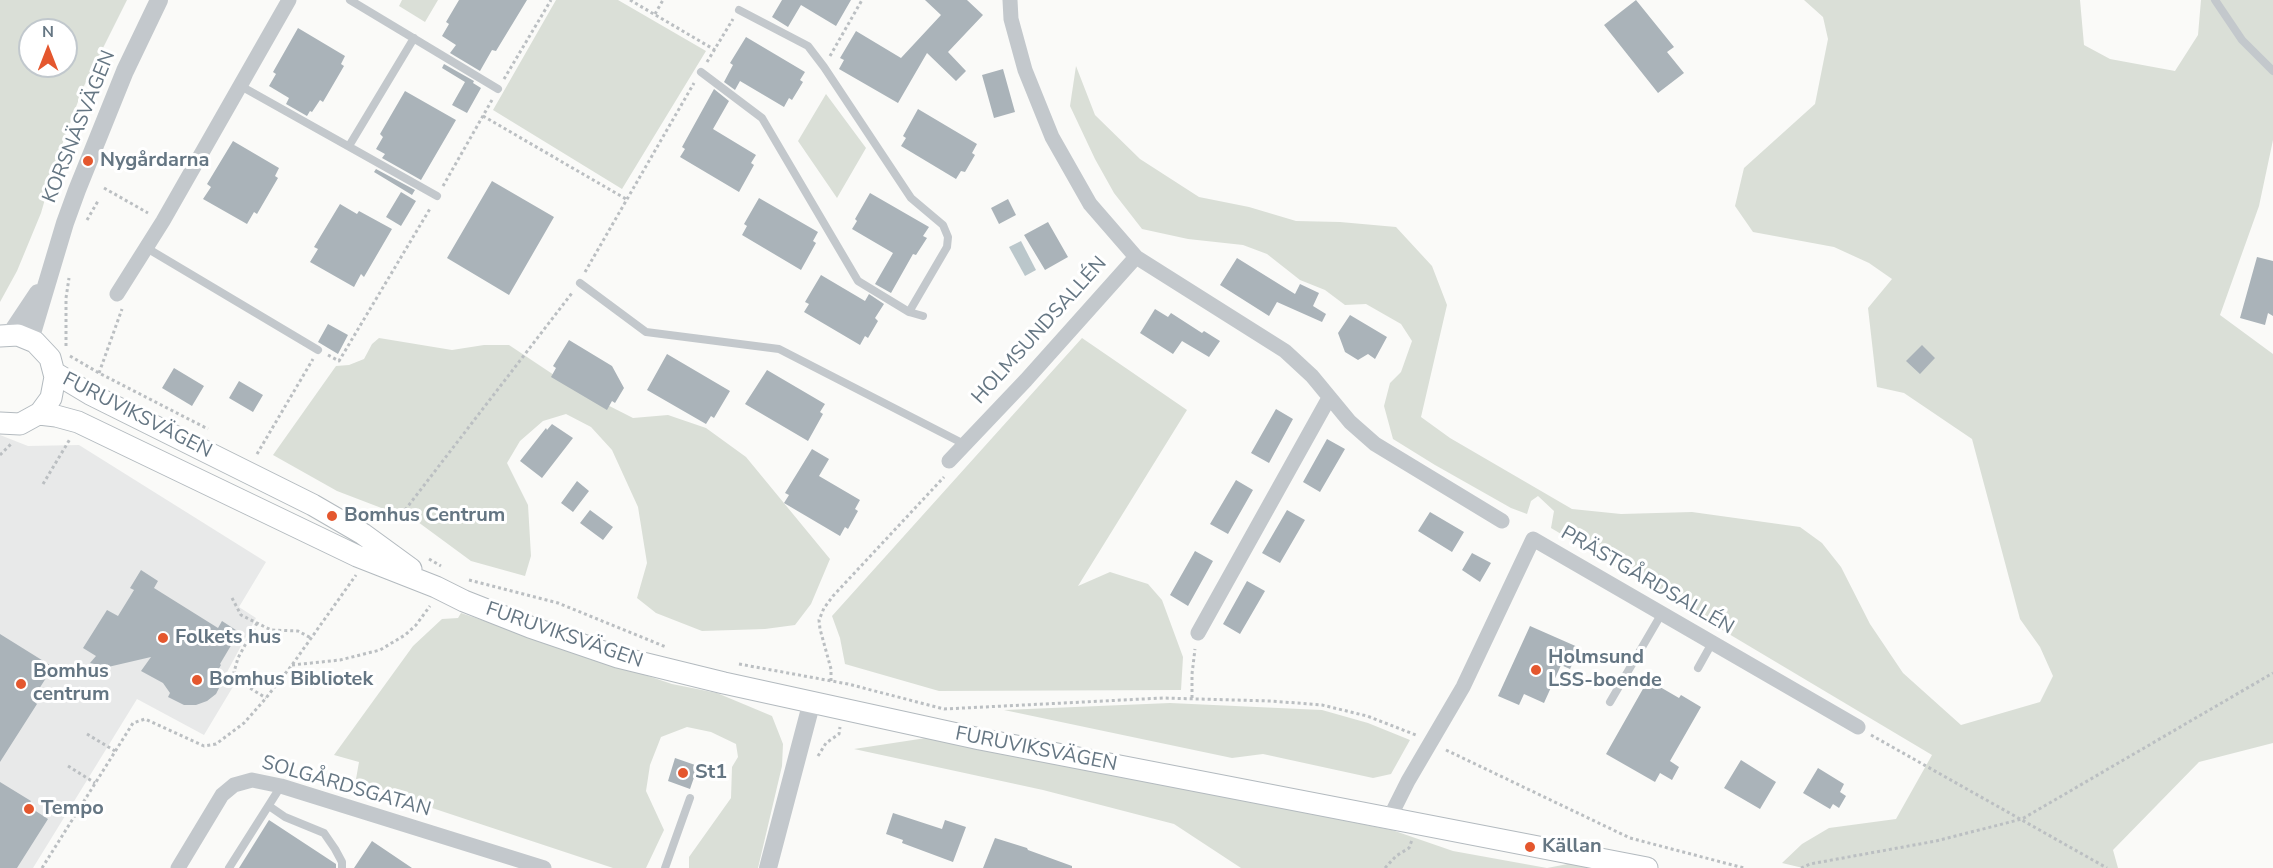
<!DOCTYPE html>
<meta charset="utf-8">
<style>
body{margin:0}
#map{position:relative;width:2273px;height:868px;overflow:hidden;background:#fafaf8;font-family:"Nunito Sans",sans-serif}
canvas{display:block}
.north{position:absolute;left:18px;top:18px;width:60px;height:60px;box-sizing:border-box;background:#fff;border:2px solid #c1c8cd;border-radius:50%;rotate:0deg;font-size:16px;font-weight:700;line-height:24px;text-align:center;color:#657683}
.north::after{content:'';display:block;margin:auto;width:21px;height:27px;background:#e4572e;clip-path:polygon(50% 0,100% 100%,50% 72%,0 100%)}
</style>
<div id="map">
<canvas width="2273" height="868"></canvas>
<div class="north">N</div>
</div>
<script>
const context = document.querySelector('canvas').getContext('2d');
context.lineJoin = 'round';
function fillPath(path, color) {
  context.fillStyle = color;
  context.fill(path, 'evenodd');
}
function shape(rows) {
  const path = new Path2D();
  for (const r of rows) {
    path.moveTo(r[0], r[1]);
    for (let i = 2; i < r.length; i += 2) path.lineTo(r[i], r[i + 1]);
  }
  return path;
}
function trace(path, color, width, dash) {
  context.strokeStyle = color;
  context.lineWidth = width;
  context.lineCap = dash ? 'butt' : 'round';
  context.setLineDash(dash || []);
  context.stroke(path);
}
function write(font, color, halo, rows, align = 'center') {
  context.font = font + ' "Nunito Sans",sans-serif';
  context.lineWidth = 6;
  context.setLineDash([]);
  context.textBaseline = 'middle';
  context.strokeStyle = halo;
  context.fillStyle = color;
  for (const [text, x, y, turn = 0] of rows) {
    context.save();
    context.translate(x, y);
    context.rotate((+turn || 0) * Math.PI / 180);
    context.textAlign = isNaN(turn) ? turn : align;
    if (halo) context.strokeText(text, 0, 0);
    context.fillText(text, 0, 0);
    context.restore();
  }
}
fillPath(shape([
 [0,435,28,446,79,445,266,562,239,607,256,618,226,674,237,680,204,735,137,699,33,868,0,868]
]), '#e8e9e9');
fillPath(shape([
 [0,0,127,0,83,88,56,161,41,213,17,271,0,302],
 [30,30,66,30,66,66,30,66],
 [402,0,438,0,425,22,399,6],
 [556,0,618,0,706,51,622,189,493,110],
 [1804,0,2080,0,2084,45,2110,59,2175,71,2198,35,2201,0,2273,0,2273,140,2259,206,2220,315,2273,354,2273,743,2199,762,2113,850,2118,868,1803,868,1782,863,1802,844,1829,828,1896,819,1932,755,1551,528,1554,511,1538,496,1531,501,1527,514,1511,508,1435,465,1393,439,1384,406,1390,383,1401,372,1412,341,1401,324,1366,304,1345,305,1325,290,1300,280,1267,254,1243,245,1188,239,1142,229,1114,193,1095,159,1070,106,1076,66,1095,115,1140,159,1199,197,1249,207,1296,221,1340,222,1396,227,1432,266,1447,305,1421,417,1450,438,1572,509,1621,514,1692,512,1800,527,1822,543,1841,567,1870,624,1903,673,1961,725,2040,702,2053,676,2040,647,2020,619,1972,439,1904,393,1877,387,1868,308,1892,279,1869,263,1834,247,1753,232,1735,206,1744,168,1815,104,1828,39,1823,17],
 [826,94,866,148,837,198,798,141],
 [379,338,452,350,484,345,509,345,572,387,633,418,668,415,706,428,746,457,830,559,811,604,795,625,765,629,702,631,656,613,637,598,647,563,638,507,612,450,591,427,566,414,543,421,520,441,507,463,528,505,531,556,525,576,471,561,418,522,337,491,273,455,336,366,349,365,364,359,372,344],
 [1082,338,1187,410,1078,586,1110,572,1148,584,1162,600,1183,657,1181,690,939,691,845,664,840,638,832,616],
 [461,613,672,684,717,693,772,716,783,744,782,766,758,868,689,868,689,857,731,798,732,767,738,757,736,744,711,732,687,727,661,737,650,765,646,791,664,830,646,868,613,868,408,800,356,779,359,762,334,755,413,646,442,619,458,618],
 [1170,703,1322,710,1368,723,1410,740,1391,774,1373,778,1263,754,1232,758,1004,710],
 [926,738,1392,830,1453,851,1547,868,1573,863,1597,868,1241,868,1174,824,1043,790,854,749]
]), '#dadfd7');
fillPath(shape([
 [1021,241,1036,270,1025,276,1009,247]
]), '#bbc7cb');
fillPath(shape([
 [459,0,527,0,496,51,492,50,480,71,450,53,456,45,442,36,449,24,446,22],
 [782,0,851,0,836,26,801,5,788,27,772,17],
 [925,0,967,0,983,15,948,52,966,71,956,81,927,53,898,103,839,69,844,60,840,58,856,31,901,58,941,15],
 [1636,0,1674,47,1667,52,1684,73,1658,93,1604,25],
 [298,28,345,56,341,64,344,66,323,102,320,100,312,112,310,111,307,116,286,104,289,98,269,86,276,74,273,72],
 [746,37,805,72,800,80,803,82,792,100,789,98,784,107,740,81,735,90,724,82,733,65,730,63],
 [444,64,474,81,473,83,481,88,467,113,452,105,465,82,442,68],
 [1003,69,1015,112,994,118,982,75],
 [714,89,729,101,713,129,756,155,751,163,754,165,739,192,680,157,685,149,682,147],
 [405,91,456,120,421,180,382,158,385,154,376,149,383,137,380,134],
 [918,109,977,144,972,153,975,155,965,172,961,171,956,179,901,146,906,138,903,136],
 [233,141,279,168,275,176,278,178,257,214,254,212,247,224,203,199,211,187,207,184],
 [376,169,415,190,412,195,374,172],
 [492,181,554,217,509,295,447,258],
 [401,192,416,201,401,226,386,217],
 [870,193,929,227,923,236,927,238,916,255,913,254,891,293,875,284,893,253,852,229,857,221,855,219],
 [759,198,818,232,813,241,816,243,801,270,742,235,747,226,744,224],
 [1008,199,1016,215,999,224,991,208],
 [340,204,357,214,359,211,392,229,364,277,361,274,354,287,310,262,318,249,314,247],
 [1048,222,1068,257,1045,270,1024,235],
 [2257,257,2273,261,2273,316,2268,313,2265,325,2240,318],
 [1237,258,1295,294,1300,284,1319,293,1313,306,1326,314,1322,322,1277,302,1269,316,1220,285],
 [821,275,865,301,869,294,884,304,875,318,878,321,868,338,865,336,860,345,804,312,809,304,805,302],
 [1155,309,1168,317,1171,313,1202,333,1204,331,1220,341,1209,357,1182,341,1173,354,1140,333],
 [1350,315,1387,337,1375,359,1368,354,1358,360,1345,352,1338,333],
 [328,324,348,335,338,354,318,342],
 [569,340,612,366,624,388,615,403,612,401,607,410,551,377,556,368,553,366],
 [1922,345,1935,358,1920,374,1906,361],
 [667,354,730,391,714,418,711,416,706,424,647,390],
 [174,368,204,386,192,406,162,388],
 [767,370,825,404,820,412,823,414,808,441,745,404],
 [239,381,263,395,253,412,229,398],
 [1276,409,1293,419,1269,463,1251,453],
 [552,424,573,438,542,478,520,461,546,428,547,430],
 [1327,439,1345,449,1320,492,1303,482],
 [812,449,829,459,819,476,860,500,855,509,858,511,848,529,845,527,840,536,784,503,789,495,785,493],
 [1236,480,1253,490,1228,534,1210,524],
 [577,481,589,491,573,512,561,503],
 [590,510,613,527,603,540,580,523],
 [1287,510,1305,520,1280,563,1262,553],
 [1430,512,1464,532,1452,552,1418,531],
 [1195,551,1213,561,1188,606,1170,595],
 [1472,553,1491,563,1480,582,1462,570],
 [141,570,158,581,154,588,218,628,222,621,239,632,220,664,221,665,213,679,221,684,216,694,207,701,196,705,184,705,168,697,170,693,163,683,141,671,151,657,108,667,90,663,96,656,83,648,107,610,118,616,134,590,130,588],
 [1247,581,1265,591,1240,634,1223,624],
 [1530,626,1580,648,1570,669,1561,665,1544,703,1524,694,1519,705,1498,696],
 [0,634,53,667,32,700,37,704,0,762],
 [1648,680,1679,698,1681,695,1701,707,1670,761,1679,767,1672,780,1660,773,1655,782,1606,754],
 [675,758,698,766,690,789,668,781],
 [1741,760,1776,782,1760,809,1724,788],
 [1818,768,1844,784,1840,792,1846,796,1839,808,1833,804,1830,809,1803,793],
 [0,782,31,801,28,806,48,819,17,868,0,868],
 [893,813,942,829,945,820,966,827,953,862,902,843,903,840,886,834],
 [269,820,336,864,336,868,239,868],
 [995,838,1027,848,1028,850,1072,866,1072,868,983,868],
 [372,841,412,868,354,868]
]), '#aab3b9');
const secondary = shape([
 [0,336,18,335,35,342,50,358,55,377,51,398,40,413,20,424,0,423],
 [55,373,90,394,313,505,363,534,411,569],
 [39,414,56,416,78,422,357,556,436,587,464,601,530,627,618,657,724,683,980,739,1647,868]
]);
trace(secondary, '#b3babf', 23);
trace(shape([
 [630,0,715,50],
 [655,14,663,0],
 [830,56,862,0],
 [707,62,733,19],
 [504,79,551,0],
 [483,116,626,199],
 [65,170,69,145],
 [443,186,492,100],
 [104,188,148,213],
 [87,220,98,201],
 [585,272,694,83],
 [66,346,66,298,69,278],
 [328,355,339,361,431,207],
 [70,356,99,373,208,429],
 [99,373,122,309],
 [257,454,313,359],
 [0,455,11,444],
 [43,484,70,439],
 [405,510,572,293],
 [429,559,441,566],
 [469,580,558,603,666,647],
 [232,598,241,615,271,630,298,631,311,638],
 [257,623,238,658,234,672,240,682,266,698],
 [739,664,848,684,944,709,1163,698,1271,701,1322,705,1367,716,1416,735],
 [292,665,340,660,380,650,405,635,416,625,430,606],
 [831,681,831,669,820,629,819,620,824,608,833,596,944,477],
 [1192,698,1192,674,1195,649],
 [87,734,115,751],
 [1871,735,2107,868],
 [1446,750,1630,838,1744,868],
 [818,756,826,743,839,734,840,727],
 [68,766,95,783],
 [42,868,133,723,145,719,204,746,216,744,244,723,266,698,292,665,356,575],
 [1385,868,1396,856,1409,848,1412,840],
 [1801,868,1810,864,1936,841,2022,819,2273,673]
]), '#bbbfc2', 3, [3, 3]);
trace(shape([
 [350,0,498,89],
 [2215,0,2242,40,2273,71],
 [739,10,808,46,824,67,911,198,943,225,948,237,947,247,909,312,923,316],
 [701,72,762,118,858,281,909,312],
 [239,85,437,196],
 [349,146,414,38],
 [145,247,318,350],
 [580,283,646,332,779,349,964,444],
 [1698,668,1712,643],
 [1610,702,1662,613],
 [269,806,285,817,324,833,335,849,342,862,342,868],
 [229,868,281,786],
 [665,868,690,798]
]), '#c3c8cc', 8);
trace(shape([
 [1010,0,1011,19,1025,70,1052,137,1090,204,1136,257,1285,351,1312,376,1350,422,1375,444,1502,521],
 [117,294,163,221,289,0],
 [949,461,1026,380,1136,257],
 [1198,633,1329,398],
 [1389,819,1408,781,1463,687,1533,539,1858,727],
 [178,868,222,795,234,785,252,780,281,786,544,868]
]), '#c3c8cc', 15);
trace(shape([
 [10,335,38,293],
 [30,340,65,223,77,190,125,71,159,0],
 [768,868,812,701]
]), '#c3c8cc', 18);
trace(secondary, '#fff', 21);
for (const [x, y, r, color] of [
 [88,161,6,"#e4572e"],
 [332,516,6,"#e4572e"],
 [163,638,6,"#e4572e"],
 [1536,670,6,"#e4572e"],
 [197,680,6,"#e4572e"],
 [21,684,6,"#e4572e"],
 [683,773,6,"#e4572e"],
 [29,809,6,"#e4572e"],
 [1530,847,6,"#e4572e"]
]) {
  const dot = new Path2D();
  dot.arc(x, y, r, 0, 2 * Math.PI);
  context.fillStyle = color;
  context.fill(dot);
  trace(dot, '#fff', 2);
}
write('20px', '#657683', '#fff', [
 ["KORSNÄSVÄGEN",80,127,-68],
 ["HOLMSUNDSALLÉN",1040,331,-48],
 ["FURUVIKSVÄGEN",137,416,27],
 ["PRÄSTGÅRDSALLÉN",1647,581,30],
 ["FURUVIKSVÄGEN",564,636,19],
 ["FURUVIKSVÄGEN",1036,750,11],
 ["SOLGÅRDSGATAN",346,787,16]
]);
write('bold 20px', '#657683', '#fff', [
 ["Nygårdarna",100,161],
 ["Bomhus Centrum",344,516],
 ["Folkets hus",175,638],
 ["Holmsund",1548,658],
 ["LSS-boende",1548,681],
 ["Bomhus",33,672],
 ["centrum",33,695],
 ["Bomhus Bibliotek",209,680],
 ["St1",695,773],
 ["Tempo",41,809],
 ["Källan",1542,847]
], 'left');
</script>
